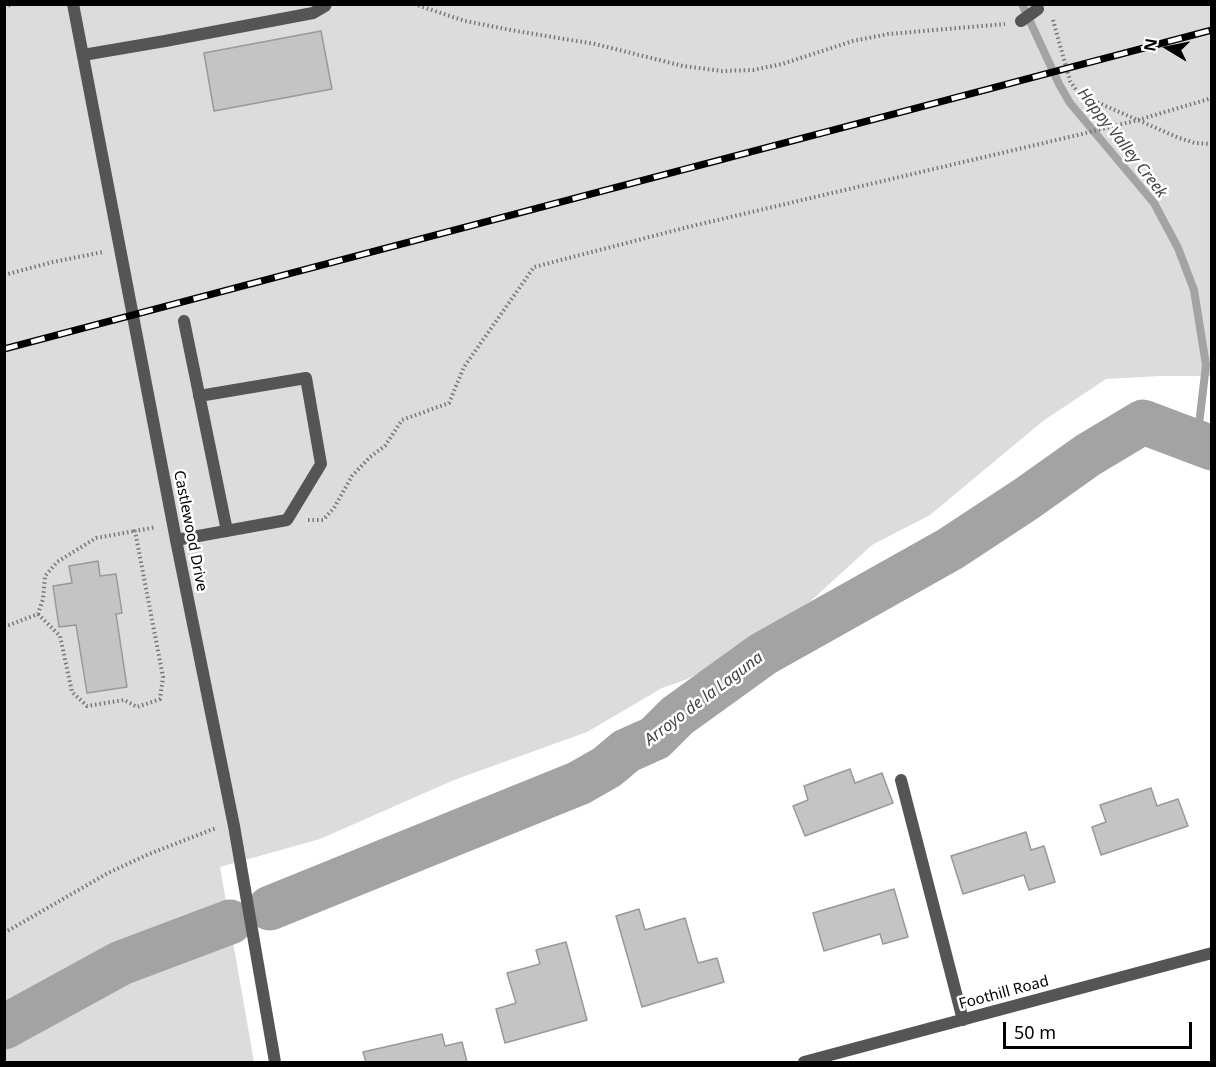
<!DOCTYPE html>
<style>
body{margin:0}
#map{position:relative;width:1216px;height:1067px;overflow:hidden;background:#fff;font-family:"Noto Sans",sans-serif}
canvas{display:block}
.frame{position:absolute;inset:0;border:6px solid #000;pointer-events:none}
.north{position:absolute;left:1138px;top:18px;width:60px;height:60px;-webkit-text-stroke:4px #fff;paint-order:stroke;rotate:280deg;font-size:16px;font-weight:700;line-height:24px;text-align:center;color:#000}
.north::after{content:'';display:block;margin:auto;width:21px;height:27px;background:#000;clip-path:polygon(50% 0,100% 100%,50% 72%,0 100%)}
.scale{position:absolute;left:1003px;top:1022px;width:189px;height:27px;box-sizing:border-box;border:3px solid #000;border-top:0;padding-left:8px;font-size:18px;line-height:21px;white-space:nowrap;color:#000;-webkit-text-stroke:4px #fff;paint-order:stroke}
</style>
<div id="map">
<canvas width="1216" height="1067"></canvas>
<div class="frame"></div>
<div class="north">N</div>
<div class="scale">50 m</div>
</div>
<script>
const context = document.querySelector('canvas').getContext('2d');
context.lineJoin = 'round';
function fillPath(path, color) {
  context.fillStyle = color;
  context.fill(path, 'evenodd');
}
function shape(rows) {
  const path = new Path2D();
  for (const r of rows) {
    path.moveTo(r[0], r[1]);
    for (let i = 2; i < r.length; i += 2) path.lineTo(r[i], r[i + 1]);
  }
  return path;
}
function trace(path, color, width, dash) {
  context.strokeStyle = color;
  context.lineWidth = width;
  context.lineCap = dash ? 'butt' : 'round';
  context.setLineDash(dash || []);
  context.stroke(path);
}
function write(font, color, halo, rows, align = 'center') {
  context.font = font + ' "Noto Sans",sans-serif';
  context.lineWidth = 5;
  context.setLineDash([]);
  context.textBaseline = 'middle';
  context.strokeStyle = halo;
  context.fillStyle = color;
  for (const [text, x, y, turn = 0] of rows) {
    context.save();
    context.translate(x, y);
    context.rotate((+turn || 0) * Math.PI / 180);
    context.textAlign = isNaN(turn) ? turn : align;
    if (halo) context.strokeText(text, 0, 0);
    context.fillText(text, 0, 0);
    context.restore();
  }
}
fillPath(shape([
 [5,5,1211,5,1211,376,1160,376,1106,379,1043,421,930,515,872,545,778,631,722,662,685,680,662,688,587,732,454,780,320,839,220,867,254,1062,5,1062]
]), '#dcdcdc');
trace(shape([
 [1022,4,1059,84,1070,103,1154,203,1178,248,1194,290,1206,365,1197,442]
]), '#a3a3a3', 8);
trace(shape([
 [270,908,579,783,607,767,626,751,655,738,677,716,763,654,950,549,1026,499,1088,455,1143,422,1212,448],
 [4,1027,121,963,230,922]
]), '#a3a3a3', 45);
const building = shape([
 [321,31,332,89,214,111,204,53,321,31],
 [98,561,100,576,116,574,122,613,116,614,127,687,87,693,76,625,59,627,53,586,72,583,69,566,98,561],
 [850,769,855,783,882,773,893,803,805,836,793,806,808,800,804,786,850,769],
 [1151,788,1157,806,1178,799,1188,826,1101,855,1092,827,1106,822,1100,805,1151,788],
 [1026,832,1031,850,1044,846,1055,882,1029,890,1024,875,963,894,951,856,1026,832],
 [894,889,908,937,883,944,880,934,824,951,813,913,894,889],
 [639,909,645,930,685,918,698,963,717,958,724,982,642,1007,616,916,639,909],
 [566,942,587,1020,505,1043,496,1009,516,1003,507,973,540,964,536,950,566,942],
 [442,1034,445,1046,462,1042,467,1062,366,1062,363,1052,442,1034]
]);
fillPath(building, '#c4c4c4');
trace(building, '#999', 1.5);
trace(shape([
 [414,4,465,21,516,31,595,44,683,66,722,71,753,70,782,64,853,41,888,34,1005,24],
 [4,7,14,4],
 [1053,20,1070,81,1076,90,1085,97,1179,138,1195,143,1212,144],
 [4,275,53,262,103,252],
 [308,520,323,520,334,508,352,476,370,457,385,446,402,420,449,403,464,367,534,267,688,227,1082,134,1138,120,1212,98],
 [38,614,60,636,72,692,87,706,124,700,137,707,160,699,163,677,135,531,156,527],
 [4,627,38,614,43,599,45,576,57,562,96,538,135,531],
 [4,933,108,873,149,854,216,828]
]), '#777', 4, [1.5, 3]);
trace(shape([
 [1021,21,1038,9],
 [83,55,165,41,313,13,325,6,326,4],
 [184,321,227,531],
 [176,540,287,520,321,464,306,378,199,396],
 [901,780,963,1020]
]), '#555', 12);
trace(shape([
 [73,4,176,540,234,826,275,1062],
 [804,1062,1212,953]
]), '#555', 12);
const rail = shape([
 [4,349,1212,30]
]);
trace(rail, '#000', 7);
trace(rail, '#fff', 4.5, [14]);
write('15px', '#000', '#fff', [
 ["Castlewood Drive",190,531,79],
 ["Foothill Road",1004,993,-15]
]);
write('italic 16px', '#444', '#fff', [
 ["Happy Valley Creek",1122,143,52],
 ["Arroyo de la Laguna",704,699,-37]
]);
</script>
